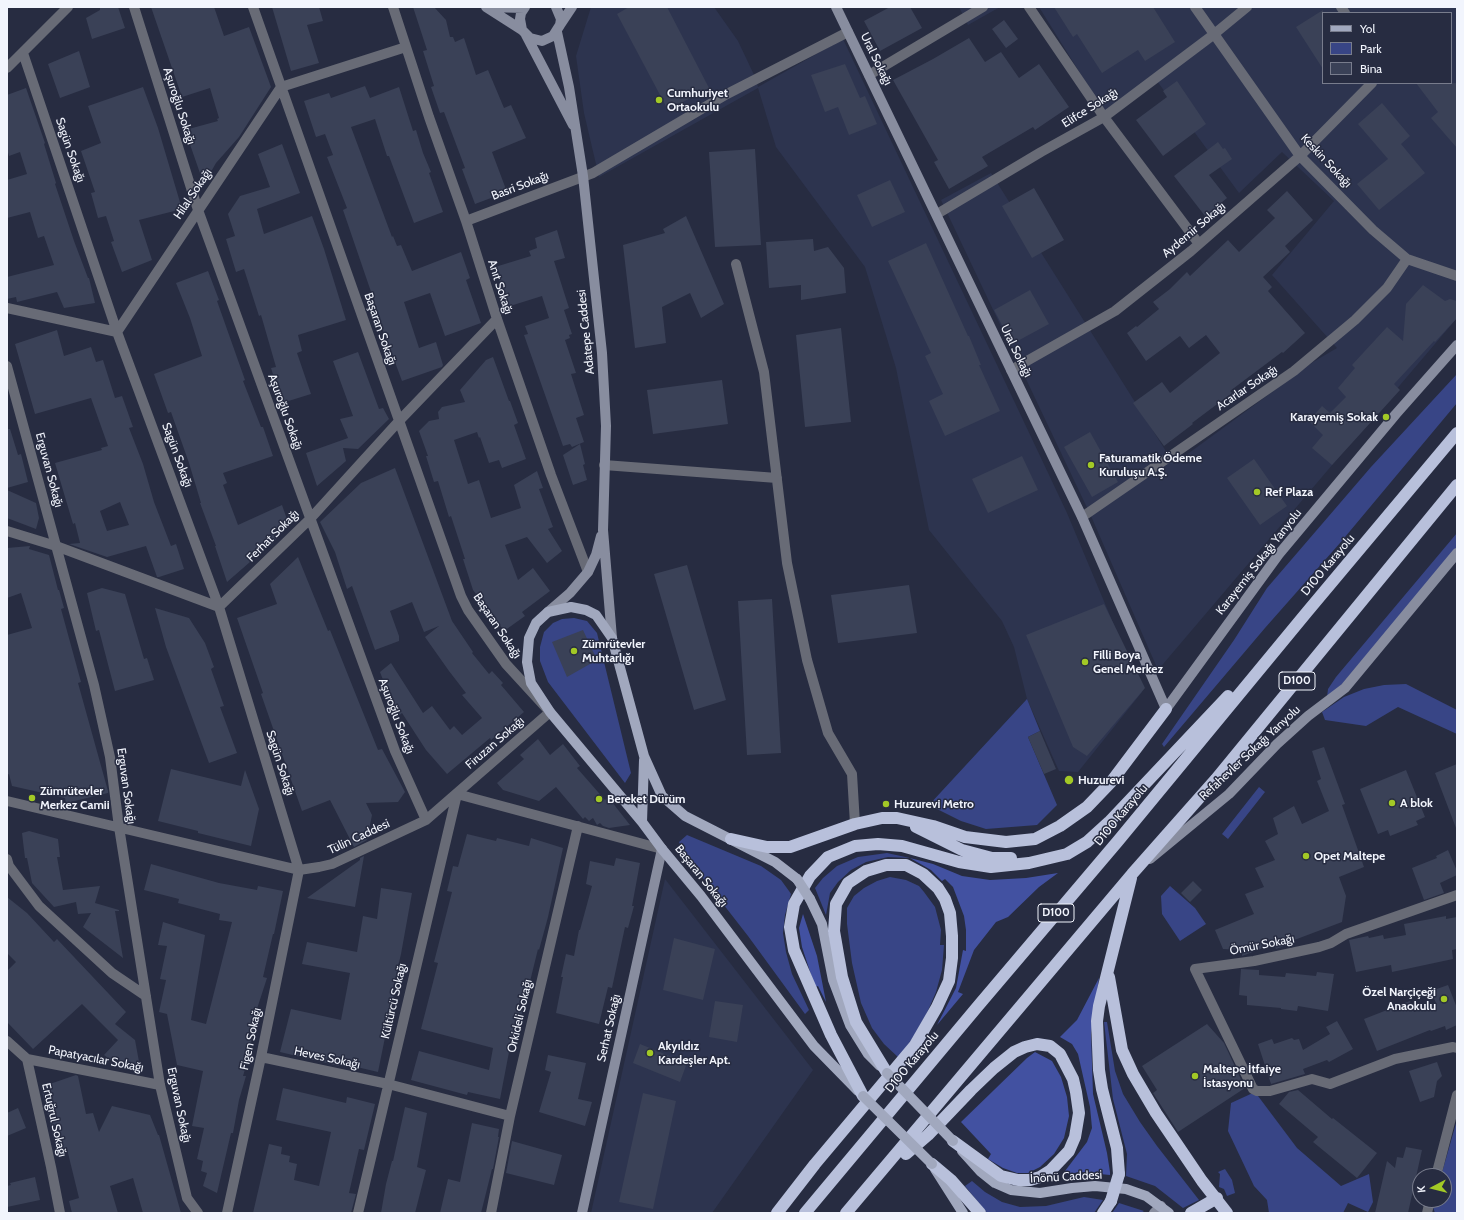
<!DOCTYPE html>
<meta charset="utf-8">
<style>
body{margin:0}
#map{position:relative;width:1464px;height:1220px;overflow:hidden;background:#272c41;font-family:Cabin,sans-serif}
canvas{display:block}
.frame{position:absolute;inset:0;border:8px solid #f2f5fd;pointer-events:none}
.legend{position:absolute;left:1322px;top:12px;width:130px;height:72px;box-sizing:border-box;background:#272c41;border:1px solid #787c8c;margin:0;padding:5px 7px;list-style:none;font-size:12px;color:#f2f5fd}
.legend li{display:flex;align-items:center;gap:8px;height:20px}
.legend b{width:20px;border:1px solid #787c8c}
.north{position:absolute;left:1412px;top:1168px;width:40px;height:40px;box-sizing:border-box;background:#272c41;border:1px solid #787c8c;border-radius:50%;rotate:263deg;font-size:11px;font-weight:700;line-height:16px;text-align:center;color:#f2f5fd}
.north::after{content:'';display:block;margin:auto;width:14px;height:18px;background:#a3c926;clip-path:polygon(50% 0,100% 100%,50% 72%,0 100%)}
</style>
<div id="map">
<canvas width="1464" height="1220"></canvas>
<div class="frame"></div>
<ul class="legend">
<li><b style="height:5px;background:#a1a8be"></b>Yol</li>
<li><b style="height:11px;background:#384586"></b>Park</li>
<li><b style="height:11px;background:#3a4157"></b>Bina</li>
</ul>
<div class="north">K</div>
</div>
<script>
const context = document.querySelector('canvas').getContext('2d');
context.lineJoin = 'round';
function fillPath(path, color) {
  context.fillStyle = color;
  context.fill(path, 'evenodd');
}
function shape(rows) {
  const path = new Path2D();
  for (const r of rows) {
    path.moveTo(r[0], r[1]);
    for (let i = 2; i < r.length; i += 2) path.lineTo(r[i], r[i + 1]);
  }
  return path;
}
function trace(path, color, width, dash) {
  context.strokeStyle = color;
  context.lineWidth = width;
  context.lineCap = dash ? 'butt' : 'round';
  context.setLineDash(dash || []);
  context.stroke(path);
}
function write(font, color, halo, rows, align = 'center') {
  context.font = font + ' Cabin,sans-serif';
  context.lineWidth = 3;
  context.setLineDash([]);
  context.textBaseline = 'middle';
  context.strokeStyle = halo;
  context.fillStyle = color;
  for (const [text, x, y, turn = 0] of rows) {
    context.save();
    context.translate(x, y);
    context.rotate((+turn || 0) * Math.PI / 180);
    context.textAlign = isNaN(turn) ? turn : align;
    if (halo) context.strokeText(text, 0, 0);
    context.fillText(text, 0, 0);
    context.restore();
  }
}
fillPath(shape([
 [591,7,714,7,738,41,756,79,758,87,843,39,1067,513,1142,692,1078,772,1059,771,1027,699,1014,647,1002,621,929,530,896,368,865,267,776,147,758,88,599,177,584,113,576,56],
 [959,7,1000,7,968,25],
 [1039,7,1457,7,1457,318,1158,670,1091,516,941,200,991,173,1174,464,1313,362,1337,348,1272,275,1334,201,1282,152,1239,193,1157,81,1106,115],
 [1323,13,1451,13,1451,83,1323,83],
 [665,879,813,1070,712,1213,591,1213]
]), '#2d344f');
fillPath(shape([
 [1457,374,1457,403,1340,543,1265,628,1164,747,1162,744,1234,640,1267,588,1371,467],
 [1457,533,1457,548,1337,690,1327,697,1328,689,1336,677],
 [574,618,587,621,597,633,631,773,625,783,548,682,540,661,540,647,544,632,553,623,562,619],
 [1406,684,1457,710,1457,734,1398,707,1366,726,1325,720,1322,712,1344,697,1364,689,1384,685],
 [1027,699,1040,731,1028,737,1057,805,1037,825,986,829,961,821,929,805],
 [1259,787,1265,792,1228,839,1222,834],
 [687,835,761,866,781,880,789,891,791,894,785,915,783,933,786,952,792,974,809,1010,805,1014,748,936,685,855,679,842],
 [887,853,910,858,888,857,866,862,851,870,838,882,830,893,826,915,815,888,823,878,837,866,858,857],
 [890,877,906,880,919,886,924,892,935,907,941,930,940,945,944,945,942,970,936,992,927,1013,912,1039,899,1058,884,1044,872,1028,861,1003,852,963,847,924,847,908,854,896,864,888,877,881],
 [1170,886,1195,908,1206,924,1180,941,1162,914,1161,896],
 [1104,1022,1107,1022,1115,1071,1123,1094,1140,1122,1157,1146,1199,1200,1183,1208,1155,1186,1126,1176,1127,1154,1113,1099],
 [1255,1092,1297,1148,1341,1186,1369,1174,1373,1202,1368,1212,1348,1203,1343,1213,1269,1213,1267,1200,1254,1186,1228,1131,1231,1103],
 [1457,1120,1457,1213,1435,1213,1433,1207,1434,1200,1444,1200,1444,1176,1441,1176],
 [1225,1169,1232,1180,1235,1193,1227,1196,1224,1189,1219,1187,1220,1174,1218,1172],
 [972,1181,985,1192,1002,1202,1020,1207,1046,1206,1084,1197,1103,1200,1094,1213,987,1213,965,1186],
 [1119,1203,1144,1211,1141,1213,1112,1213]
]), '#384586');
fillPath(shape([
 [910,858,933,864,962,876,990,880,1026,878,1058,873,1039,887,1008,917,996,922,974,950,958,992,963,994,937,1025,956,988,963,950,966,951,966,930,964,916,953,887,945,879,942,881,931,870],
 [803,914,817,956,826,1002,818,986,815,987,802,947,799,928],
 [1099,978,1091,1034,1093,1094,1107,1153,1110,1172,1110,1175,1080,1172,1062,1175,1087,1142,1092,1128,1090,1107,1078,1054,1072,1044,1060,1037,1077,1020],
 [1035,1052,1052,1061,1061,1077,1067,1097,1069,1116,1064,1138,1054,1154,1040,1167,1028,1173,1017,1173,1003,1168,988,1159,991,1154,961,1122,1027,1058]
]), '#4251a1');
fillPath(shape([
 [100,7,118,7,125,28,92,39,86,18,100,10],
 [151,7,214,7,224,36,249,27,271,87,239,137,216,163,212,170,202,179,185,130,218,121,217,119,219,118,210,88,182,97],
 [272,7,319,7,323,21,307,25,319,63,291,71],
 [413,7,434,7,446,20,450,37,453,37,455,42,464,38,476,75,488,70,504,108,511,105,526,138,492,152,507,192,475,204,462,169,465,168,444,112,440,113,431,87,434,86,423,51,427,50],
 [629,7,667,7,709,88,668,110,617,14],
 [890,7,910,7,922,28,880,51,864,21],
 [1054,7,1153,7,1175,42,1145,61,1138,50,1102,73,1077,34,1073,37],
 [1323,10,1323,69,1296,27],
 [1004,20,1018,39,1006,48,992,29],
 [969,38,985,62,1001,52,1019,78,1039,64,1069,107,1035,130,1033,127,982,157,988,166,949,189,934,162,938,160,893,80,933,59],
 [79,51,90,87,60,98,48,64],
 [845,64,860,98,865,96,877,124,849,135,838,107,825,112,811,75],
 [1177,81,1206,124,1163,156,1136,120,1167,97,1163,91],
 [1416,83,1457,83,1457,148,1431,118,1438,112],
 [365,86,370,98,399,87,413,131,416,130,423,153,431,172,429,173,443,212,414,223,389,156,387,156,375,119,351,127,392,237,393,236,397,246,401,245,412,271,461,252,470,278,466,280,481,323,445,336,430,293,404,302,419,348,436,342,443,365,442,367,402,381,389,346,388,347,379,318,380,318,343,210,347,208,327,157,333,155,325,134,316,137,304,101,329,93,331,98],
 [143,87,158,128,182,209,139,220,152,260,122,272,111,242,114,241,106,216,98,218,91,193,95,192,81,151,101,143,88,106],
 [26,88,45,143,44,144,56,183,55,184,74,241,88,278,89,278,95,303,64,308,57,292,17,302,16,297,7,299,7,277,54,265,44,236,38,238,30,212,7,218,7,180,27,174,20,152,9,156,7,149,7,95],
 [1382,103,1410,136,1401,144,1425,173,1379,210,1357,184,1388,159,1358,124],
 [1218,142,1223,149,1225,148,1232,159,1209,175,1227,198,1205,216,1174,176],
 [282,144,300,193,257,209,264,234,312,216,324,249,346,320,298,335,302,351,297,353,311,394,282,403,271,368,276,367,261,315,259,316,244,269,236,272,226,239,235,236,228,214,240,196,270,187,258,154],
 [755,149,761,245,715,247,709,152],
 [890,180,905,212,872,227,857,195],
 [1034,188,1064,240,1032,258,1002,206],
 [1287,191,1313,220,1285,246,1290,252,1263,277,1272,287,1268,291,1305,333,1283,353,1282,352,1230,391,1232,393,1192,423,1193,424,1164,446,1133,403,1162,382,1170,393,1220,353,1206,335,1189,348,1180,336,1146,361,1127,333,1136,326,1137,327,1159,309,1153,302,1170,289,1187,272,1190,276,1228,240,1239,252,1275,218,1267,210],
 [686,216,724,304,701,318,690,293,662,307,666,343,635,348,623,245,665,233,663,229],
 [557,230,565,258,554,261,569,308,564,310,572,334,569,335,570,338,565,340,576,373,571,374,584,415,576,418,584,442,572,447,570,444,563,446,524,335,528,334,525,326,549,318,542,296,507,307,495,267,531,256,529,251,537,248,535,238],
 [813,239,814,251,828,247,844,268,846,293,801,300,801,285,769,288,766,242],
 [926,243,968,336,969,336,981,365,979,365,1000,411,945,436,929,401,943,394,925,356,931,353,888,261],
 [208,271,219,300,217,301,245,380,243,381,261,427,263,427,273,456,223,473,227,483,223,485,238,525,282,505,289,525,271,545,248,555,250,562,227,582,215,546,216,546,200,503,201,503,189,463,171,412,168,413,154,374,202,356,190,318,176,283],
 [1423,285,1445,301,1450,299,1457,301,1457,318,1435,342,1434,341,1394,384,1400,390,1332,465,1312,448,1323,435,1309,421,1322,406,1330,413,1346,397,1338,388,1355,368,1352,365,1387,327,1403,341,1406,304],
 [1030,290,1049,324,1012,344,994,310],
 [841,328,851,422,805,427,796,335],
 [57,330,64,356,91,347,96,362,103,360,115,398,122,396,133,427,129,428,143,464,154,502,171,546,176,544,184,569,159,577,157,577,146,546,107,557,69,544,80,543,75,523,73,524,55,463,102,450,101,448,108,446,91,398,35,414,15,344],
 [120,502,129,525,107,531,100,511],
 [358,352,379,409,383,408,389,419,358,449,343,448,346,461,317,486,306,453,348,438,340,419,353,416,333,361],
 [493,357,509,401,510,401,518,423,514,425,526,459,502,468,499,460,489,463,480,437,479,438,477,432,454,440,468,484,479,480,491,518,521,508,514,485,537,471,543,488,539,489,553,527,548,529,562,551,547,563,527,537,505,545,518,580,533,568,550,591,522,612,525,616,504,631,473,590,463,559,465,559,451,516,449,517,438,481,434,482,426,456,428,456,419,431,429,421,439,419,438,412,442,407,465,402,460,390,486,360],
 [722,380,728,424,653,434,647,390],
 [7,429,10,429,18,455,21,454,28,482,7,488],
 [1090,432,1118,482,1092,497,1064,447],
 [580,444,585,464,583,465,587,480,573,485,563,455],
 [1022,456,1038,490,988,513,972,479],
 [1254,459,1287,506,1260,525,1227,478],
 [395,468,452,621,473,652,472,653,489,674,492,671,503,683,501,685,524,712,491,740,490,738,447,774,426,750,402,713,397,717,380,672,391,663,423,713,432,706,450,730,454,726,462,735,482,718,462,695,466,693,449,671,425,637,439,626,424,632,412,602,390,611,399,636,399,641,375,650,352,586,347,589,335,552,320,522,361,483],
 [7,490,36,503,39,518,36,529,7,518],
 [30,546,29,549,49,555,58,590,59,590,64,608,61,609,81,682,78,683,108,791,108,793,66,803,65,798,12,786,9,774,7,775,7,635,32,628,21,593,7,598,7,548],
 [298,557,328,631,330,630,378,750,382,749,405,792,398,802,366,803,372,815,367,840,354,847,330,800,302,811,261,694,263,693,237,618,277,604,270,584],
 [687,565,726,700,694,710,654,574],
 [909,585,917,633,838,643,831,595],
 [102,588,125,594,144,659,147,658,154,680,115,691,99,630,96,631,87,593],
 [772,599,781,753,747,755,738,601],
 [1104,604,1145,688,1087,756,1073,747,1026,635],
 [155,608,189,618,205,643,214,667,211,669,224,706,220,707,237,753,209,763,166,647],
 [583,630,597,660,567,677,552,642],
 [1040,731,1056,769,1044,774,1028,737],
 [538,739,550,755,563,744,580,766,577,768,605,800,608,797,630,825,609,828,603,826,600,823,597,825,593,818,589,821,585,817,583,819,556,787,539,801,503,790,497,783,524,759,520,755],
 [1324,747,1345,804,1342,805,1364,867,1339,877,1346,896,1342,922,1289,942,1289,944,1276,949,1274,944,1242,956,1243,950,1223,949,1215,930,1254,914,1245,894,1264,887,1255,868,1275,860,1265,841,1278,834,1273,818,1294,806,1302,824,1329,811,1317,781,1321,779,1312,751],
 [1457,764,1457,828,1456,828,1435,773],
 [171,769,241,786,245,770,259,809,251,846,198,833,198,831,158,821],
 [1406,770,1425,817,1416,821,1418,825,1390,836,1388,830,1378,834,1360,789],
 [29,831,58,839,60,857,57,857,63,890,100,886,95,903,119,910,119,911,115,911,123,958,83,927,91,913,78,914,76,902,54,907,32,883,27,858,25,858,22,833],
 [467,834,496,841,497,838,529,846,531,838,563,848,548,917,539,950,538,949,521,1018,519,1018,510,1052,509,1052,500,1099,468,1092,467,1095,411,1080,419,1051,489,1070,493,1048,421,1029,438,963,434,962,452,892,447,891,453,866,458,867],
 [1448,850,1457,871,1457,875,1440,883,1444,893,1424,900,1412,868,1437,858,1436,856],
 [364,856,355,907,307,898,360,860,360,858],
 [616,858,640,863,632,906,634,906,628,928,625,927,612,988,608,987,599,1024,556,1013,563,977,561,977,566,954,574,956,579,930,580,930,592,886,586,884,590,861,614,866],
 [151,864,219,883,257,890,258,886,283,891,274,934,273,934,263,977,267,978,255,1015,259,1016,250,1046,252,1046,243,1076,246,1076,239,1100,233,1133,231,1133,217,1193,203,1186,207,1173,201,1171,203,1161,197,1159,204,1128,192,1126,203,1071,177,1065,167,1014,159,1012,166,980,160,979,167,946,158,945,163,922,205,935,191,1020,206,1024,232,922,219,920,220,914,178,903,179,899,144,890],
 [1193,881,1202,890,1190,902,1181,893],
 [381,888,412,893,401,954,392,992,394,993,378,1072,340,1063,339,1066,280,1052,291,1009,341,1020,350,973,302,964,307,942,357,952,363,916,377,919],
 [7,897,27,913,54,942,57,939,126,1012,115,1024,135,1040,140,1067,120,1067,104,1055,118,1040,82,1004,33,1049,7,1022,7,971,16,962,7,953],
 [1446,916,1446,919,1457,917,1457,949,1452,950,1453,959,1392,972,1391,965,1356,972,1349,940,1368,936,1369,938,1383,935,1384,939,1406,935,1404,924],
 [674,938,715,949,703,1000,663,990],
 [1241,969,1259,970,1259,975,1285,977,1286,973,1316,976,1317,972,1334,974,1328,1011,1298,1006,1297,1011,1281,1009,1281,1008,1247,1005,1247,996,1239,995],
 [1448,985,1457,1008,1457,1025,1446,1030,1445,1026,1431,1031,1430,1030,1377,1051,1364,1019,1410,1001,1414,1012,1436,1003,1431,991],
 [715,1001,743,1005,737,1042,709,1037],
 [1337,1021,1353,1049,1329,1062,1327,1060,1303,1069,1305,1074,1271,1084,1258,1044,1272,1039,1274,1044,1292,1038,1294,1040,1299,1039,1303,1050,1330,1034,1326,1027],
 [1207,1024,1224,1043,1245,1088,1178,1132,1153,1093,1157,1090,1142,1066],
 [640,1044,687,1063,680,1082,633,1063],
 [548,1055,586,1063,578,1099,592,1102,585,1126,539,1112,551,1072,545,1070],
 [1437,1062,1442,1076,1437,1081,1434,1097,1420,1102,1409,1071],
 [76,1075,78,1076,86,1114,93,1113,99,1132,112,1106,150,1115,158,1135,159,1135,181,1213,143,1213,133,1178,110,1186,118,1213,72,1213,69,1201,79,1198,67,1149,57,1152,41,1087],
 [283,1088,346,1103,347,1097,375,1104,364,1150,359,1149,349,1193,356,1194,351,1213,253,1213,269,1144,282,1147,281,1154,290,1156,289,1162,297,1164,294,1180,319,1186,331,1132,276,1120],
 [1298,1090,1332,1119,1333,1118,1377,1153,1357,1178,1313,1142,1318,1137,1279,1104,1289,1092],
 [643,1093,676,1101,653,1209,619,1202],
 [405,1107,427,1113,417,1167,426,1170,415,1213,381,1213,386,1184,392,1161,393,1161],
 [18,1108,26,1128,7,1136,7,1113],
 [472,1123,499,1129,498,1137,499,1137,493,1169,492,1169,481,1213,440,1213,448,1179,460,1182],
 [512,1141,562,1155,554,1185,506,1173],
 [1406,1147,1422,1150,1408,1213,1375,1213,1387,1161,1395,1168,1397,1157,1403,1158],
 [35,1177,40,1200,7,1207,7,1186,11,1185,10,1183]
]), '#3a4157');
trace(shape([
 [134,7,198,210,395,751,426,820],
 [393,7,429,117,466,221,497,319,551,475,588,572],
 [1029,7,1104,117,1199,244],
 [1195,7,1300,156,1373,230,1407,259,1457,276],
 [1341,7,1345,13],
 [23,53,117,332,219,607,299,870,261,1057,227,1213],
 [7,68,68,7],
 [869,75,983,7],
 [937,214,1041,152,1104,117,1213,35,1247,7],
 [466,221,593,173,727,94,848,32],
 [736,264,764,372,787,563,807,660,828,733,852,774,855,824],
 [7,308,117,332],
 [117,332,281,87,406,47],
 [7,366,94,685,110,757,119,827,160,1085,187,1198,198,1213],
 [1011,370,1115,311,1191,251,1300,156,1372,83],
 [604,465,777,478],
 [1082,517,1294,371,1355,320,1387,288,1407,259],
 [7,531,56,546,219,607,310,519,399,421,497,319],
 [457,794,662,849],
 [7,801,299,870,319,867,332,864,426,820,550,712,506,664,468,610,461,596,253,7],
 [7,859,9,866,39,906,112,973,146,996],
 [1457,895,1346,934,1331,943,1319,947,1254,961,1195,969,1253,1089,1257,1091,1270,1091,1312,1079,1330,1084,1395,1059,1453,1047,1457,1048],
 [7,1041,27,1059,51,1167,60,1213],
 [261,1057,388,1084,510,1116],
 [27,1059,160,1085],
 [1436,1176,1457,1095],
 [358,1213,457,794],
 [491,1213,510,1116,578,826],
 [1427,1213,1430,1200]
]), '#686b76', 10);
trace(shape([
 [486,7,522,30],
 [487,7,524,8],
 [525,7,521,13,520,19,522,30,530,38,542,41,553,36,560,25,561,19,556,7],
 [836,7,1082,517,1166,709],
 [560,25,572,7],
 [557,32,569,87,583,176,602,353,606,426,603,530,612,638],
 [526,35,573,125],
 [548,612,570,593,588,572,596,555,601,536],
 [1166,709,1279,554,1396,414,1457,345],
 [1150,859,1229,794,1277,744,1308,716,1345,688,1457,553],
 [582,1213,662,849],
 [1154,1213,1161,1206]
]), '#888d9f', 10);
trace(shape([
 [642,822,644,760],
 [797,879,775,862,685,816,662,796,644,756,612,638,596,615,586,610,571,607,548,612,536,623,529,638,527,662,531,683,550,712,642,822,662,849,701,896,814,1046,858,1091],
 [810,899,822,924,833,980,850,1025,868,1054,880,1066],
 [962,1151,980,1171,995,1183,1011,1190,1040,1193,1072,1188,1095,1186,1126,1189,1146,1196,1169,1213],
 [935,1169,963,1213]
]), '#a1a8be', 10);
trace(shape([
 [916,827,962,850,992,858,1011,858],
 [731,839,767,847,790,847,855,824,882,818,897,818,933,826,965,837,1006,842,1035,839,1060,826,1087,807,1111,782,1166,709],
 [1109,977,1122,1050,1133,1074,1156,1113,1202,1181,1227,1213],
 [863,1096,831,1035,794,950,790,927,794,904,810,876,828,857,855,846,878,844,902,846,959,862,991,867,1029,863,1067,854,1087,842,1109,822,1228,696],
 [906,1154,928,1135,971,1090,994,1068,1014,1052,1025,1047,1037,1044,1050,1046,1060,1054,1073,1079,1076,1092,1079,1113,1075,1137,1069,1151,1051,1170,1040,1177,1030,1180,1018,1180,1001,1176,953,1141],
 [932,1164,951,1180,980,1213],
 [1119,1174,1117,1148,1102,1089,1099,1070,1097,1021,1099,1006,1131,878],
 [777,1213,815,1164,915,1045,937,1007,949,981,952,958,952,936,950,913,945,899,938,888,923,874,906,865,886,865,866,871,848,883,836,904,834,931,842,977,856,1022,887,1073],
 [805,1213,978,1006,1118,841,1307,612,1457,433],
 [846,1213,1132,874,1216,779,1457,485],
 [1103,1213,1111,1201],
 [1191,1213,1217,1198]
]), '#b8c0db', 12);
trace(shape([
 [797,879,810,899],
 [887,1073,953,1141],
 [863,1096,932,1164]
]), '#a1a8be', 10);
trace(shape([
 [1111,1201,1119,1174]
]), '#b8c0db', 12);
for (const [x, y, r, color] of [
 [659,100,4,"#a3c926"],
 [1386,417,4,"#a3c926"],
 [1091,465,4,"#a3c926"],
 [1257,492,4,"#a3c926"],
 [574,651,4,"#a3c926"],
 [1085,662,4,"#a3c926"],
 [1069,780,5,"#a3c926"],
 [32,798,4,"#a3c926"],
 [599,799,4,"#a3c926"],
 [1392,803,4,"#a3c926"],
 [886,804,4,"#a3c926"],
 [1306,856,4,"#a3c926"],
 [1444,999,4,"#a3c926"],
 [650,1053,4,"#a3c926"],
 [1195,1076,4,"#a3c926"]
]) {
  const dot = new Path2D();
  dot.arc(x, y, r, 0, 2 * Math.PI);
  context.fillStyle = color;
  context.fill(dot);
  trace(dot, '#272c41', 1.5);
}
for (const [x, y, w] of [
 [1297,681,36],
 [1056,913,36]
]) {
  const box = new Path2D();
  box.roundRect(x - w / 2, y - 9, w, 18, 3);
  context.fillStyle = '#272c41';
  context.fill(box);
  trace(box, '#f2f5fd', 1);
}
write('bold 11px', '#f2f5fd', null, [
 ["D100",1297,681],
 ["D100",1056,913]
]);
write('12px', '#f2f5fd', '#272c41', [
 ["Ural Sokağı",876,59,64],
 ["Aşuroğlu Sokağı",179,106,72],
 ["Elifce Sokağı",1090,108,-32],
 ["Sagün Sokağı",70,150,71],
 ["Keskin Sokağı",1326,161,47],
 ["Basri Sokağı",520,186,-21],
 ["Hilal Sokağı",193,194,-56],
 ["Aydemir Sokağı",1194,230,-40],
 ["Anıt Sokağı",500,287,72],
 ["Başaran Sokağı",380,329,71],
 ["Adatepe Caddesi",586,332,-96],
 ["Ural Sokağı",1016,351,64],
 ["Acarlar Sokağı",1247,388,-34],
 ["Aşuroğlu Sokağı",285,412,70],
 ["Sagün Sokağı",177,455,70],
 ["Erguvan Sokağı",49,470,75],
 ["Ferhat Sokağı",273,536,-45],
 ["Karayemiş Sokağı Yanyolu",1259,562,-52],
 ["D100 Karayolu",1328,565,-50],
 ["Başaran Sokağı",497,626,56],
 ["Aşuroğlu Sokağı",396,716,69],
 ["Firuzan Sokağı",495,743,-41],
 ["Refahevler Sokağı Yanyolu",1250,753,-43],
 ["Sagün Sokağı",280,763,72],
 ["Erguvan Sokağı",126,786,82],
 ["D100 Karayolu",1121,815,-50],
 ["Tülin Caddesi",359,837,-25],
 ["Başaran Sokağı",701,876,51],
 ["Ömür Sokağı",1262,945,-11],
 ["Kültürcü Sokağı",394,1001,-77],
 ["Orkideli Sokağı",520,1016,-77],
 ["Serhat Sokağı",609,1028,-77],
 ["Figen Sokağı",251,1039,-78],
 ["Heves Sokağı",327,1058,12],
 ["Papatyacılar Sokağı",96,1059,11],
 ["D100 Karayolu",912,1062,-50],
 ["Erguvan Sokağı",179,1105,78],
 ["Ertuğrul Sokağı",54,1120,77],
 ["İnönü Caddesi",1066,1177,-3]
]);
write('bold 12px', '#f2f5fd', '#272c41', [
 ["Cumhuriyet",667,93],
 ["Ortaokulu",667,107],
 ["Karayemiş Sokak",1378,417,"right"],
 ["Faturamatik Ödeme",1099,458],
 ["Kuruluşu A.Ş.",1099,472],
 ["Ref Plaza",1265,492],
 ["Zümrütevler",582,644],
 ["Muhtarlığı",582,658],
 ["Filli Boya",1093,655],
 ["Genel Merkez",1093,669],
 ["Huzurevi",1078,780],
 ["Zümrütevler",40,791],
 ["Merkez Camii",40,805],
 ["Bereket Dürüm",607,799],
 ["A blok",1400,803],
 ["Huzurevi Metro",894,804],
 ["Opet Maltepe",1314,856],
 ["Özel Narçiçeği",1436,992,"right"],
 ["Anaokulu",1436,1006,"right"],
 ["Akyıldız",658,1046],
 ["Kardeşler Apt.",658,1060],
 ["Maltepe İtfaiye",1203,1069],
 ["İstasyonu",1203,1083]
], 'left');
</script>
